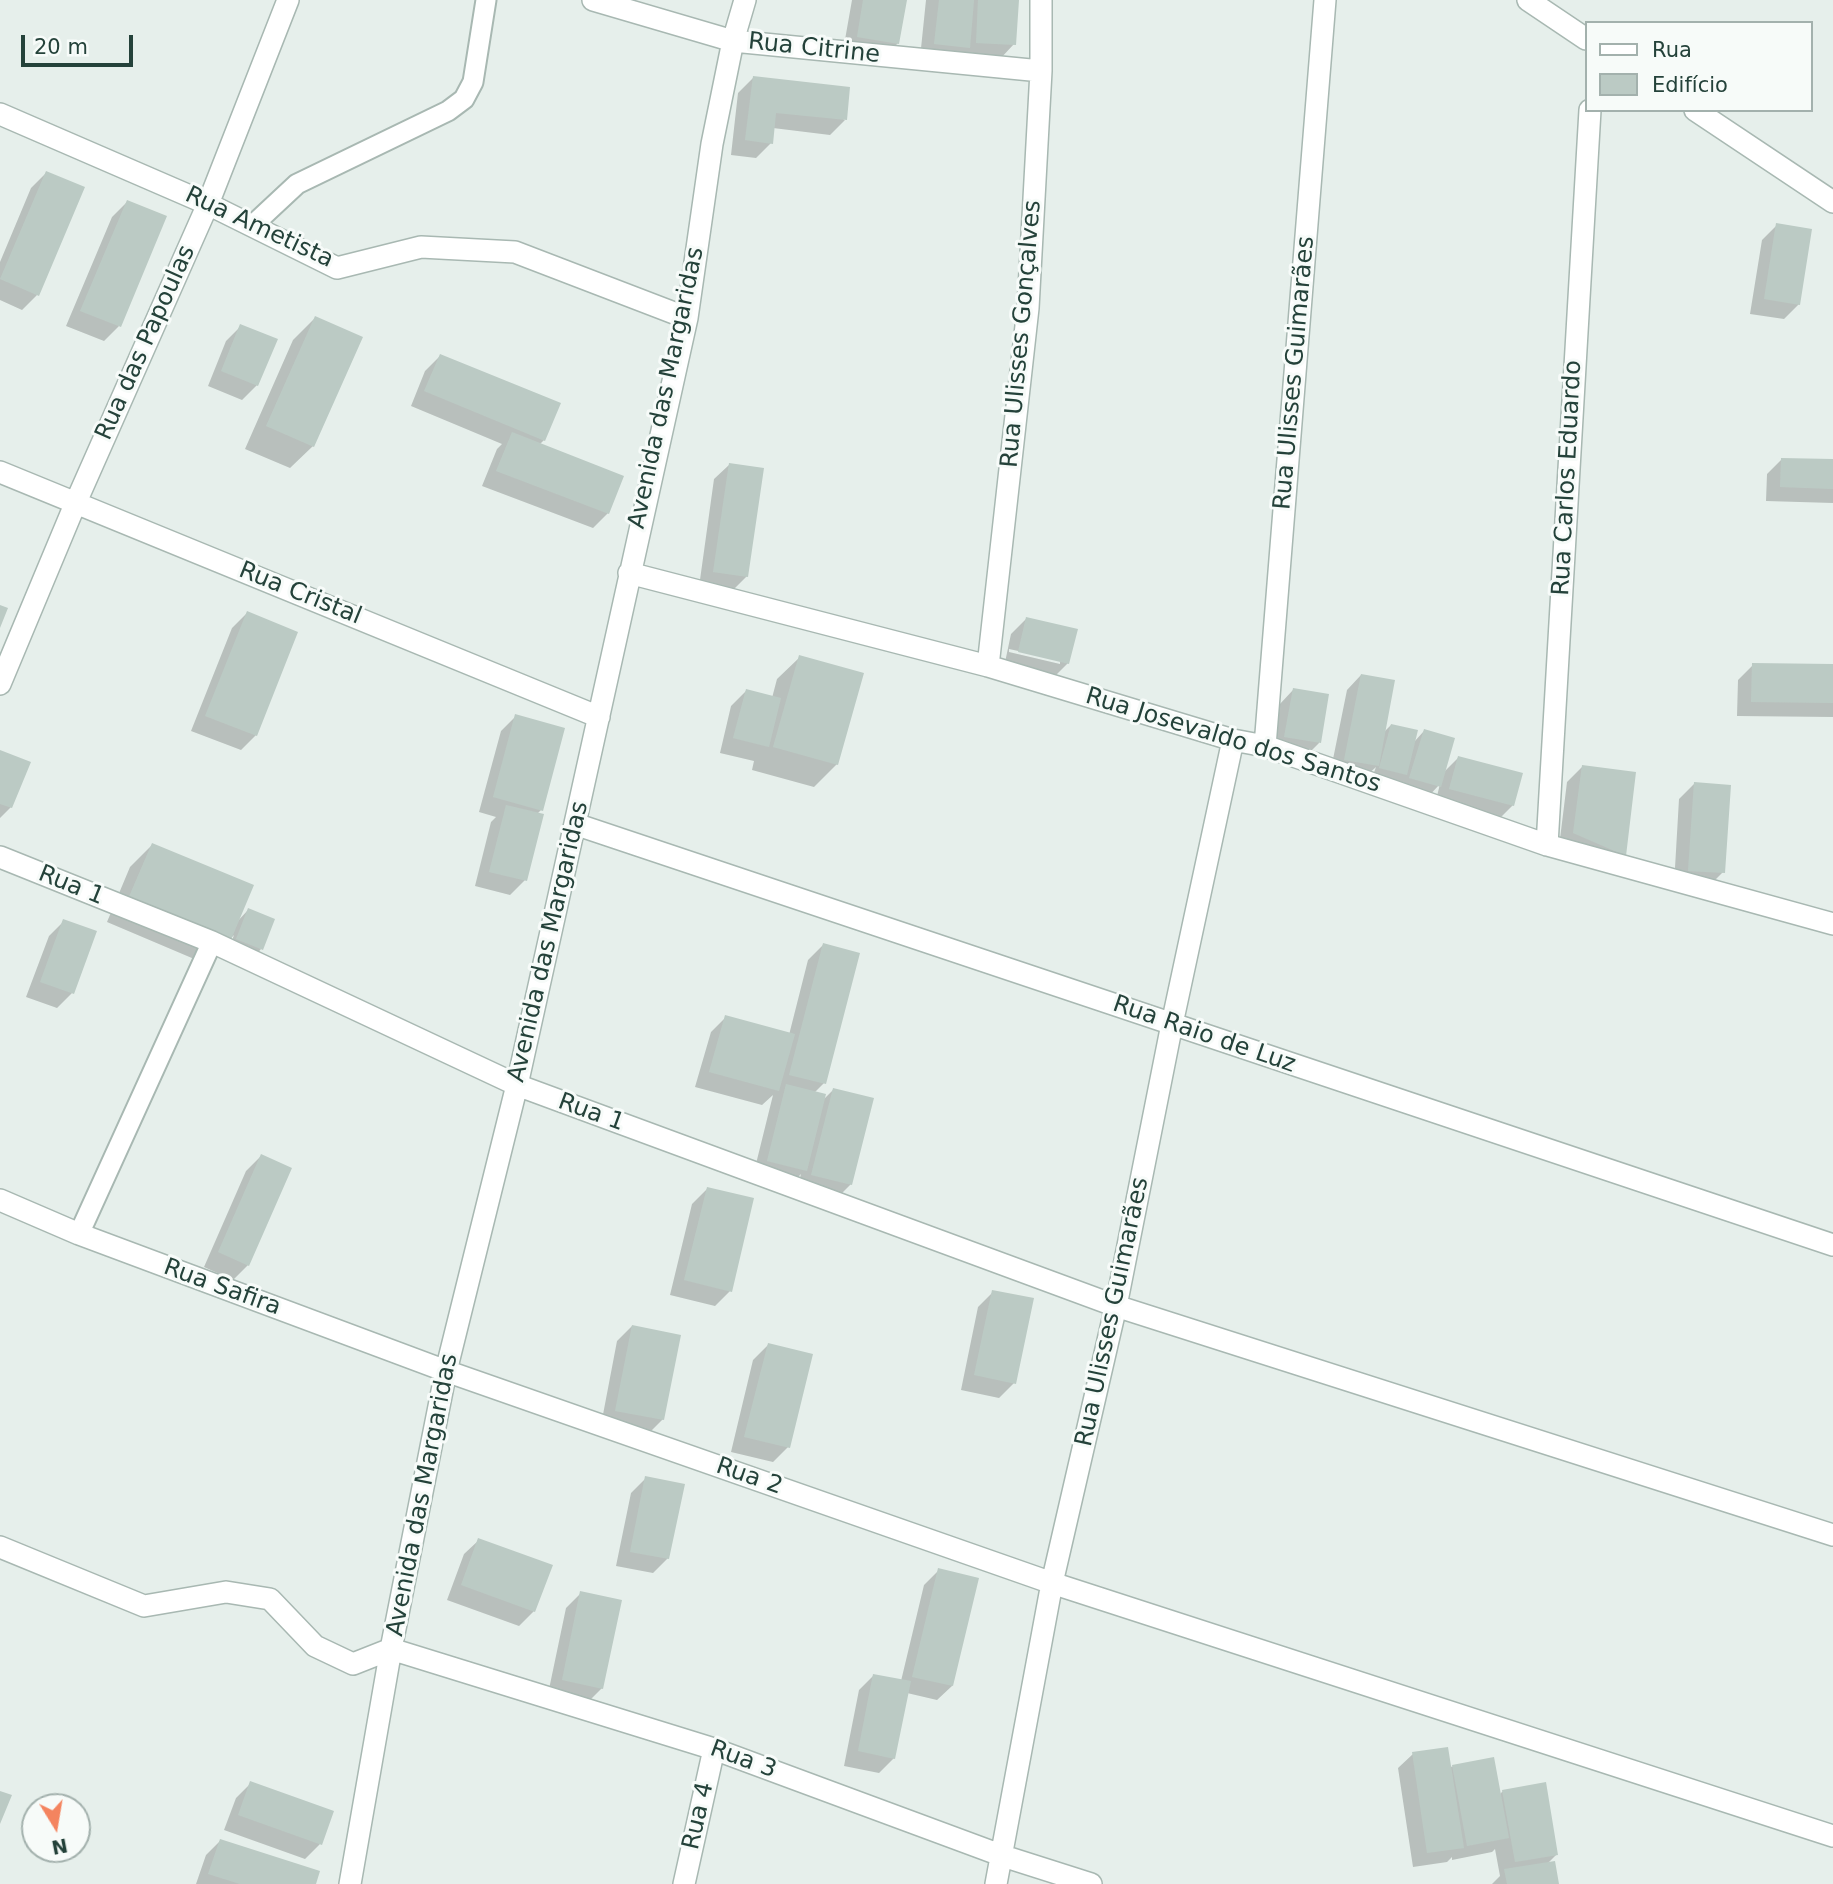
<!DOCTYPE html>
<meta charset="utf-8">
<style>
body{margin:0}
#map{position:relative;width:1833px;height:1884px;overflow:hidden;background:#e6efeb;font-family:"DejaVu Sans",sans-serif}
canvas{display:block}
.legend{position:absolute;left:1585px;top:21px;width:228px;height:91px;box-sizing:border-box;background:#f7fbf9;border:2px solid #a3b1ad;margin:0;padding:9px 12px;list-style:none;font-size:21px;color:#24423a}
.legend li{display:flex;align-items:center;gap:14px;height:35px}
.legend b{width:35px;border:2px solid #a3b1ad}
.north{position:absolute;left:21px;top:1793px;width:70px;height:70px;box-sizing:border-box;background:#f7fbf9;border:2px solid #a3b1ad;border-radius:50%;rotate:169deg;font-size:19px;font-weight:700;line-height:28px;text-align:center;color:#24423a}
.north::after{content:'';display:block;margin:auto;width:24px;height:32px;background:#f4845f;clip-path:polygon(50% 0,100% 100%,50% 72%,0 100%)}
.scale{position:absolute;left:21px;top:35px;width:112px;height:32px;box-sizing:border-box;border:4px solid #24423a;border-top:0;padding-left:9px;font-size:21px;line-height:24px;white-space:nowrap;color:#24423a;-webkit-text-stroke:5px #f7fbf9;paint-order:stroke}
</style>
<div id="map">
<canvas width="1833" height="1884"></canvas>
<ul class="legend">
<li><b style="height:9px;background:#fff"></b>Rua</li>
<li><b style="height:19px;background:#bbcac4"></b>Edifício</li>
</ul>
<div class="north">N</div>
<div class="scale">20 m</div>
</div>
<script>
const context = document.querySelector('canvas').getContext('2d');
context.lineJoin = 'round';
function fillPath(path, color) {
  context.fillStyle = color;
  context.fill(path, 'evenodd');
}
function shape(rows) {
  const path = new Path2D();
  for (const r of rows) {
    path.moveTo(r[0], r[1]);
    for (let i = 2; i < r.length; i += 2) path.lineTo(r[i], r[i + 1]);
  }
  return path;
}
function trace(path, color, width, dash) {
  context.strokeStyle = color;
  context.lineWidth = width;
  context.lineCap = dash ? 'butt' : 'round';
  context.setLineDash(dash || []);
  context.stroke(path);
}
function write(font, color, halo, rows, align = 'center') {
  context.font = font + ' "DejaVu Sans",sans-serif';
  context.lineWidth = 6;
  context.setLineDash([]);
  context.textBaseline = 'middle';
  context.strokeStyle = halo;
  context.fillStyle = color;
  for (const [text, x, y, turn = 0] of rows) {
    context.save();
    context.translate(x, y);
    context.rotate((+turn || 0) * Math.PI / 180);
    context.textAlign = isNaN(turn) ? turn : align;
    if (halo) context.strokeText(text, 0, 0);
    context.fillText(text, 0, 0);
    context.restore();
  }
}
fillPath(shape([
 [852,0,905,0,898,43,883,58,843,51],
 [926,0,1017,0,1014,44,1000,59,920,58],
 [753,78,845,120,830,135,773,128,771,143,756,158,731,155,738,93],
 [46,173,37,295,22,310,0,300,0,262,31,188],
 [127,202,165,217,119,326,104,341,66,326,112,217],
 [1777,225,1799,304,1784,319,1750,314,1762,240],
 [315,318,313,446,290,468,245,449,293,340],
 [241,326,257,385,242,400,208,386,226,341],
 [440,356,544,440,539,445,608,513,593,528,482,486,497,449,502,444,411,406,425,371],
 [1782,459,1833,461,1833,503,1766,501,1767,474],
 [729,465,747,576,732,591,699,587,714,479],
 [247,613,256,735,241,750,191,731,232,628],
 [1026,619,1068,663,1053,678,1004,667,1011,634],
 [1009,649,1060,660,1060,664,1009,652],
 [800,657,837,764,814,787,752,770,754,761,720,753,731,706,746,691,772,698,777,679],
 [1753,665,1833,666,1833,717,1737,716,1738,680],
 [1361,675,1383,733,1391,725,1414,742,1424,731,1442,774,1458,758,1513,805,1498,820,1435,804,1440,784,1424,801,1396,792,1399,782,1373,775,1376,767,1362,780,1330,774,1347,690],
 [1293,690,1327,696,1319,743,1304,758,1270,752,1279,705],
 [516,716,541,810,537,814,525,880,510,895,475,886,491,822,496,817,479,812,501,731],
 [0,752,11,807,0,818],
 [1582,767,1624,855,1609,870,1559,847,1567,782],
 [1694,784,1723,872,1708,887,1674,885,1679,799],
 [152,845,236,923,248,910,261,949,255,956,230,946,234,935,206,964,107,922,130,867],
 [64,921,72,993,57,1008,26,997,49,936],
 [823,945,824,1083,814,1093,822,1101,833,1090,851,1184,836,1199,797,1190,801,1174,790,1185,753,1176,773,1095,762,1105,695,1087,711,1032,726,1017,789,1035,808,960],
 [261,1156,248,1265,233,1280,204,1267,246,1171],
 [707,1189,730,1291,715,1306,670,1295,692,1204],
 [993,1292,1014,1383,999,1398,961,1390,978,1307],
 [632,1326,663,1419,648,1434,601,1425,617,1341],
 [768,1345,788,1447,773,1462,731,1452,753,1360],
 [646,1478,668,1558,653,1573,616,1566,631,1493],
 [479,1540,534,1611,519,1626,447,1600,464,1554],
 [939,1570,952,1686,937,1700,907,1693,894,1758,879,1773,844,1766,859,1690,874,1675,901,1681,924,1585],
 [581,1593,602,1688,587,1703,548,1694,566,1608],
 [1413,1754,1450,1767,1493,1759,1499,1795,1503,1791,1557,1854,1546,1865,1557,1884,1492,1884,1500,1876,1495,1849,1492,1852,1452,1860,1452,1857,1447,1862,1413,1867,1398,1768],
 [251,1783,320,1844,305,1859,224,1830,236,1798],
 [221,1840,314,1884,196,1884,206,1855]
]), '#0003');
fillPath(shape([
 [863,0,907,0,899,44,857,37],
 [939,0,974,0,970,48,934,44],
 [978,0,1019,0,1016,45,976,43],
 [753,76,850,87,847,120,776,113,773,144,745,140],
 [46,171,85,187,39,296,0,279],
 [127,200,167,216,121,327,80,311],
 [1776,223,1812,229,1800,305,1764,299],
 [315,316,363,337,314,447,266,426],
 [240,324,278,339,258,386,221,371],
 [440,354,561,403,545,441,424,391],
 [512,432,624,476,609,514,496,471],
 [1781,458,1833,459,1833,489,1780,487],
 [729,463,764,468,748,577,713,572],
 [0,605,8,608,0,628],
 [247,611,298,632,257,736,205,716],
 [1026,617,1078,629,1069,664,1018,652],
 [799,655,864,673,838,765,773,747],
 [1752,663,1833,664,1833,703,1751,702],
 [1361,674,1395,680,1379,766,1344,760],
 [1293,688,1329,694,1321,743,1284,737],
 [746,689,781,698,769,747,733,738],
 [515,714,565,728,543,811,493,797],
 [1391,724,1418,730,1407,775,1379,768],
 [1424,729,1455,738,1441,787,1409,778],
 [0,750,31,762,12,808,0,804],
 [1458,756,1523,773,1514,806,1449,789],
 [1582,765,1636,772,1626,856,1573,833],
 [1694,782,1731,785,1725,873,1688,871],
 [506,805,544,814,527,881,489,872],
 [152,843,254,885,230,942,128,899],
 [248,908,275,919,263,950,236,939],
 [63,919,97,931,74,994,40,982],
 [823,943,860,953,826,1084,789,1075],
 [725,1015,795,1034,779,1091,709,1072],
 [786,1084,826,1094,807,1171,767,1161],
 [833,1088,874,1098,852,1185,811,1175],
 [261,1154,292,1168,249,1266,218,1252],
 [707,1187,754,1198,732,1292,684,1280],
 [992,1290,1034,1298,1016,1384,974,1375],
 [632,1325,681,1335,664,1420,615,1411],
 [768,1343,813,1354,790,1448,744,1437],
 [645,1476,685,1484,669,1559,630,1552],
 [478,1538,553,1565,535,1612,461,1585],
 [938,1568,979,1578,953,1686,912,1677],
 [580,1591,622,1600,603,1689,562,1680],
 [873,1674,911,1681,895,1759,858,1751],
 [1448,1747,1464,1848,1427,1853,1412,1752],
 [1494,1757,1509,1838,1467,1846,1452,1765],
 [250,1781,334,1811,322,1845,238,1815],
 [1546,1782,1558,1855,1515,1862,1502,1790],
 [0,1791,12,1795,0,1824],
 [220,1839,320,1871,316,1884,240,1884,208,1874],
 [1555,1861,1559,1884,1507,1884,1504,1869]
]), '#bbcac4');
const lane = shape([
 [253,225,297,184,448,111,464,99,473,82,486,0],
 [79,1234,212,942]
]);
const street = shape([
 [593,0,733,41,1041,71],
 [1528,0,1586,39],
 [1695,110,1833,202],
 [0,114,208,204,337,268,421,247,515,252,687,318],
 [0,472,599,717],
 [629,573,988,666,1233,740,1265,746,1547,845,1833,924],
 [988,666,1028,308,1041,71,1041,0],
 [0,684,76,502,208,204,288,0],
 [1265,746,1325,0],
 [575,824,1833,1245],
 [1547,845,1590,110],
 [0,857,212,942,517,1085,1116,1306,1833,1535],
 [0,1200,79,1234,446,1371,1052,1583,1833,1836],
 [0,1547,144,1606,226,1592,270,1599,315,1646,353,1664,391,1649,714,1749,1003,1856,1091,1884],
 [350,1884,391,1649,446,1371,517,1085,687,318,712,144,733,41,745,0],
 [684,1884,714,1749],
 [996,1884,1052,1583,1116,1306,1172,1024,1233,740]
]);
trace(lane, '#a8b8b2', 23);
trace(street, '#a8b8b2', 24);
trace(lane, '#fff', 19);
trace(street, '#fff', 21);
write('24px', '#24423a', '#f7fbf9', [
 ["Rua Citrine",814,49,6],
 ["Rua Ametista",259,228,25],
 ["Rua Ulisses Gonçalves",1022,334,-85],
 ["Rua das Papoulas",146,343,-66],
 ["Rua Ulisses Guimarães",1295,373,-85],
 ["Avenida das Margaridas",667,388,-78],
 ["Rua Carlos Eduardo",1568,478,-87],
 ["Rua Cristal",300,594,22],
 ["Rua Josevaldo dos Santos",1233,741,17],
 ["Rua 1",71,886,22],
 ["Avenida das Margaridas",549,942,-77],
 ["Rua Raio de Luz",1204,1035,19],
 ["Rua 1",591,1113,20],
 ["Rua Safira",222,1288,20],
 ["Rua Ulisses Guimarães",1113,1312,-78],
 ["Rua 2",749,1477,19],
 ["Avenida das Margaridas",423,1495,-79],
 ["Rua 3",743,1760,20],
 ["Rua 4",699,1816,-77]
]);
</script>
